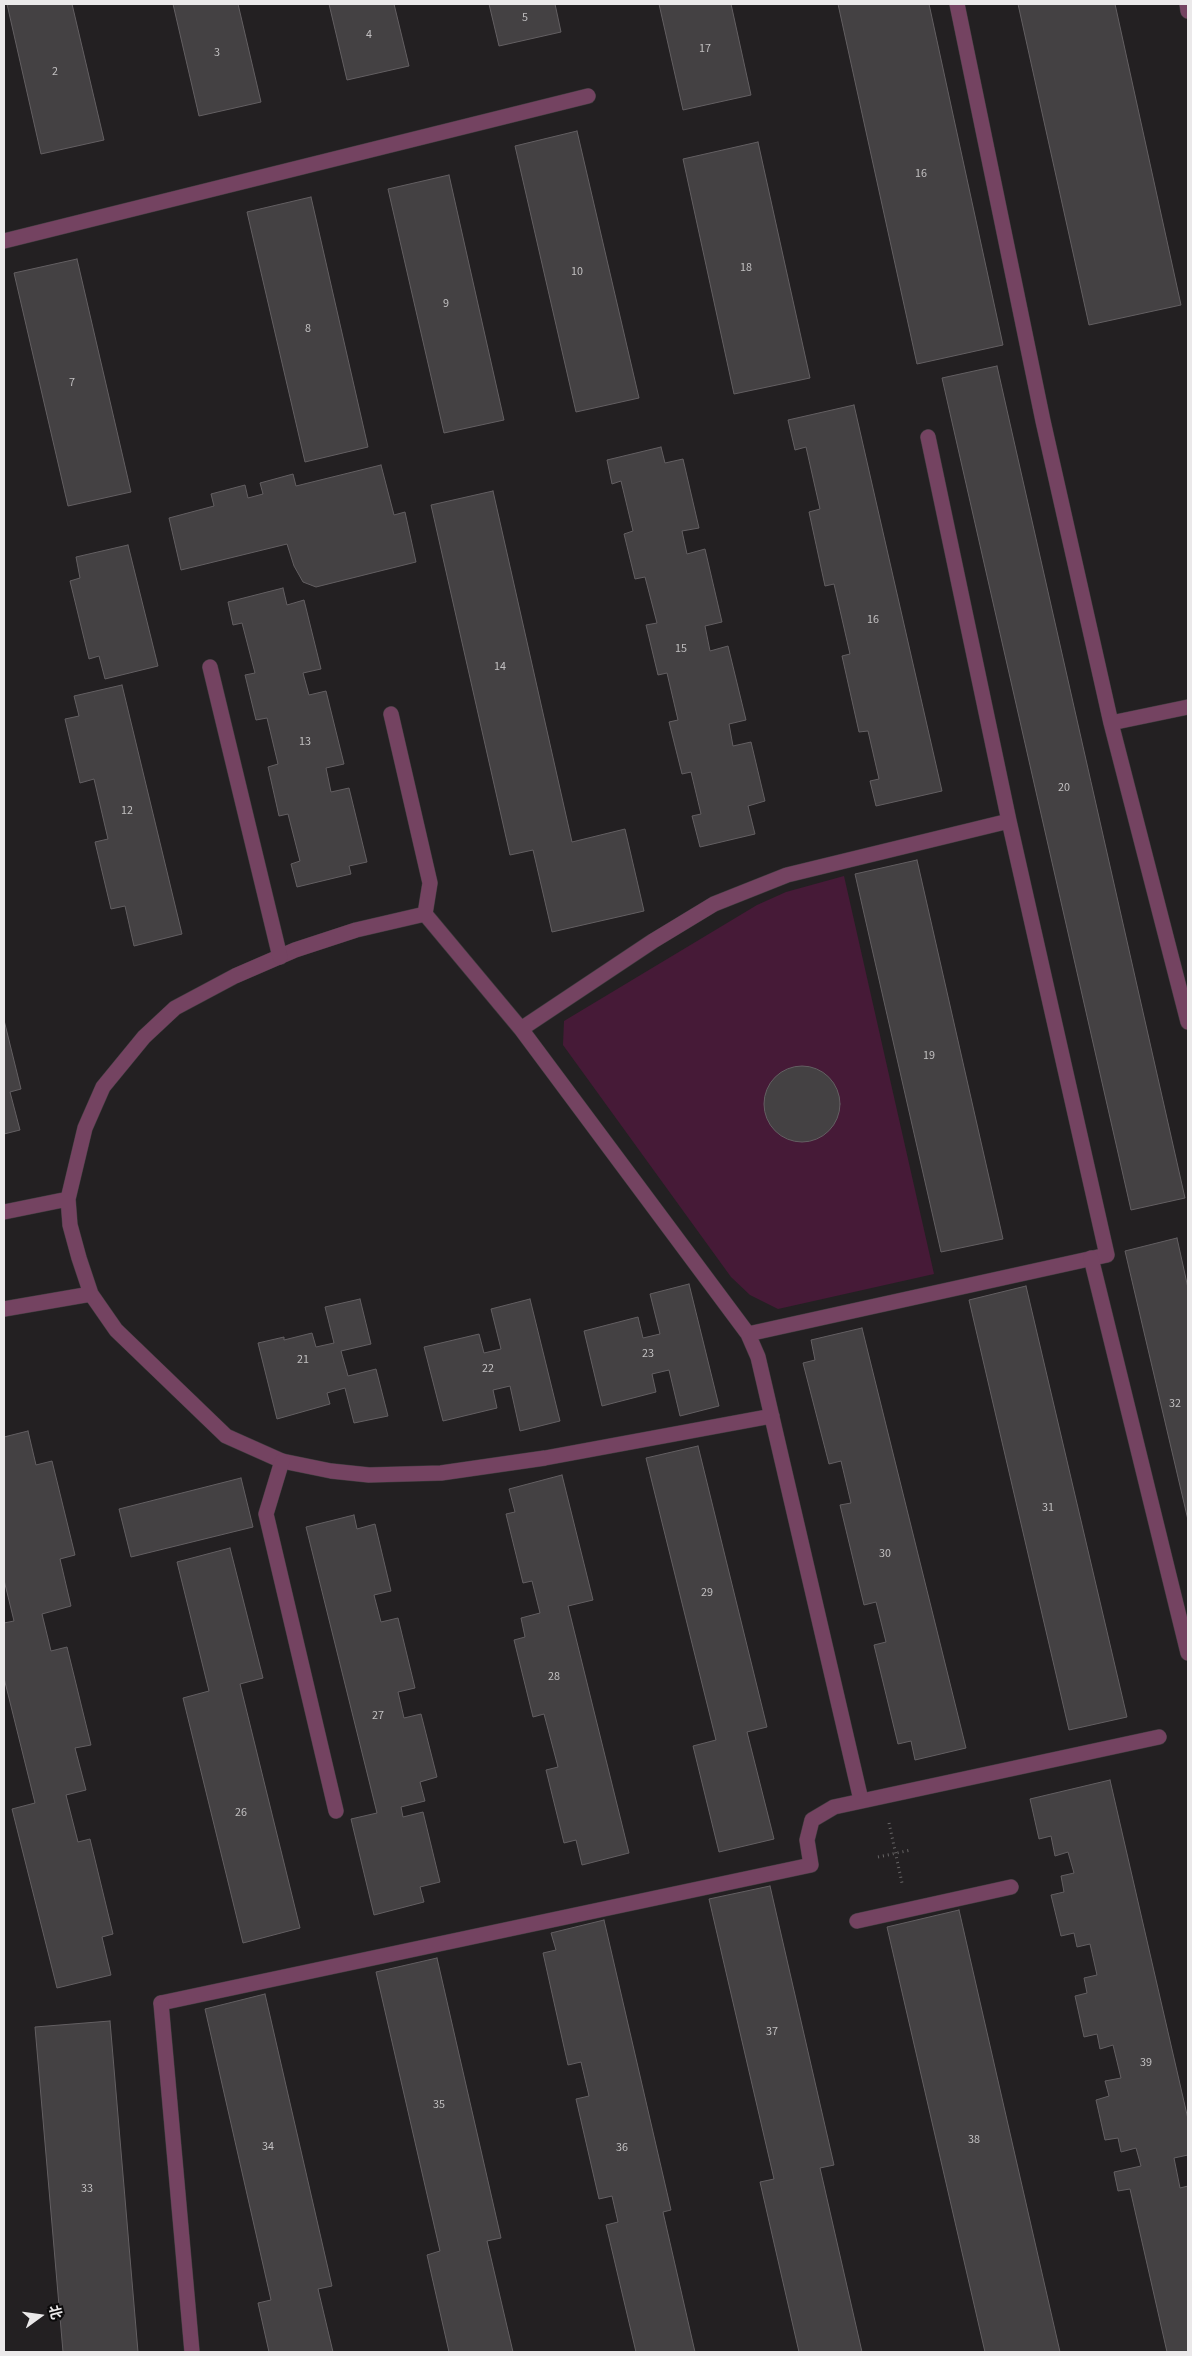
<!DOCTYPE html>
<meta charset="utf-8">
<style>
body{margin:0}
#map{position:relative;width:1192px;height:2356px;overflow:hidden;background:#232022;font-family:"Source Sans 3","Noto Sans SC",sans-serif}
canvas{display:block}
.frame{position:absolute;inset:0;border:5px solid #ebe9ea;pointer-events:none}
.north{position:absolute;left:15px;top:2291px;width:50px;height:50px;-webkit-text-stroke:4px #0b0a0b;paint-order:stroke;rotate:76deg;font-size:14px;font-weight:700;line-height:20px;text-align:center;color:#ebe9ea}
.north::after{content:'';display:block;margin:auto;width:18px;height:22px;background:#ebe9ea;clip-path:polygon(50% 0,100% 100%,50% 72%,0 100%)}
</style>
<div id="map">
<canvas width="1192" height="2356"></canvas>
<div class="frame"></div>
<div class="north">北</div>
</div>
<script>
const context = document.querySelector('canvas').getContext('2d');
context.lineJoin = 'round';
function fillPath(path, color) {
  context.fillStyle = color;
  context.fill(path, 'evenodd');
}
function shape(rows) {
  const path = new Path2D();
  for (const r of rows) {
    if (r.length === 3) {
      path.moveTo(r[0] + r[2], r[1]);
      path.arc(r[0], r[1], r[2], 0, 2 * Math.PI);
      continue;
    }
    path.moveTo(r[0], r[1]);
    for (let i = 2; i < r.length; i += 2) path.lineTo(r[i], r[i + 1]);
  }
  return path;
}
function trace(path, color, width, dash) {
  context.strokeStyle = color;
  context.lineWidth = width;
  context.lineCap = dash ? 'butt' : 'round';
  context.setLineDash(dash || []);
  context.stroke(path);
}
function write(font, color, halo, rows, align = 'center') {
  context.font = font + ' "Source Sans 3",sans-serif';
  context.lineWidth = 5;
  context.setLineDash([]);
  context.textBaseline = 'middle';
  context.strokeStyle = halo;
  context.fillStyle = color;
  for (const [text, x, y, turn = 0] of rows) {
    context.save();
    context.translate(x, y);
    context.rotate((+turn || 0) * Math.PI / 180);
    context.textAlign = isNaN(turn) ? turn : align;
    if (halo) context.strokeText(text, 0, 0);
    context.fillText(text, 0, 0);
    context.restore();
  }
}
fillPath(shape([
 [844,876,934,1274,778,1309,750,1295,731,1277,563,1045,564,1021,757,905,786,892]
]), '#461a37');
const building = shape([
 [7,4,72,4,104,140,41,154,7,4],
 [173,4,238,4,261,102,199,116,173,4],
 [329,4,394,4,409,66,347,80,329,4],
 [489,4,555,4,561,32,499,46,489,4],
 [659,4,731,4,751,95,683,110,659,4],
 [838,4,929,4,1003,345,917,364,838,4],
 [1018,4,1115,4,1181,305,1089,325,1018,4],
 [577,131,639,398,576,412,515,146,577,131],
 [758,142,810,378,734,394,683,159,758,142],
 [449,175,504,420,444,433,388,189,449,175],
 [311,197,368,447,305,462,247,212,311,197],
 [77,259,131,492,68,506,14,273,77,259],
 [997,366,1185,1198,1131,1210,942,378,997,366],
 [854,405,942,791,876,806,870,781,879,779,868,731,859,732,842,656,850,654,834,584,825,586,809,512,820,509,806,447,795,450,788,420,854,405],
 [661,447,665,463,683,459,699,528,682,531,687,554,705,549,722,622,705,626,710,651,728,646,746,720,729,724,733,746,751,742,765,801,748,806,755,834,700,847,692,816,701,814,691,772,682,774,669,722,678,720,667,673,658,675,646,625,657,623,645,577,635,579,624,534,633,531,621,481,612,484,607,460,661,447],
 [381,465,394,515,405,512,416,562,316,587,303,582,294,566,287,544,181,570,169,518,214,506,211,494,245,485,248,498,263,494,260,483,293,474,296,486,381,465],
 [493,491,572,842,625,829,644,911,552,932,533,850,510,855,431,505,493,491],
 [128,545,158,666,105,679,99,656,89,659,70,581,80,578,76,557,128,545],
 [283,588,287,605,304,600,321,669,303,673,309,695,326,691,344,764,326,768,331,792,349,788,367,862,349,866,351,874,297,887,291,864,300,861,288,814,279,816,268,767,278,764,267,718,256,720,245,675,255,673,242,623,233,625,228,602,283,588],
 [122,685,182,934,134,946,125,906,111,909,95,842,108,839,94,779,80,783,65,719,79,716,74,696,122,685],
 [917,860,1003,1239,941,1252,855,874,917,860],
 [4,1020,21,1089,10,1092,20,1130,4,1134,4,1020],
 [802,1104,38],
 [1177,1238,1188,1288,1188,1520,1125,1251,1177,1238],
 [689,1284,719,1406,680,1416,669,1370,652,1374,656,1392,602,1406,584,1331,638,1317,643,1338,660,1334,650,1294,689,1284],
 [1026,1286,1127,1717,1069,1730,969,1300,1026,1286],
 [360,1299,371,1344,341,1351,348,1376,376,1369,388,1416,354,1423,345,1388,327,1393,330,1404,277,1419,258,1343,284,1337,284,1340,312,1333,316,1347,334,1343,325,1307,360,1299],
 [530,1299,560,1421,520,1431,510,1386,493,1390,497,1408,443,1421,424,1347,479,1334,484,1353,501,1349,491,1309,530,1299],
 [862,1328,966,1748,915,1760,911,1741,898,1744,874,1645,886,1642,876,1602,864,1605,840,1505,851,1503,841,1461,829,1464,803,1363,815,1360,811,1340,862,1328],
 [28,1431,36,1465,52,1461,75,1555,60,1559,71,1606,42,1614,51,1651,67,1647,91,1745,75,1748,86,1790,66,1795,78,1842,90,1839,113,1934,102,1937,111,1975,57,1988,12,1809,35,1803,4,1678,4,1623,14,1621,4,1580,4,1437,28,1431],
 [698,1446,767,1727,747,1732,774,1839,719,1852,693,1746,716,1740,646,1458,698,1446],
 [562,1475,593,1600,568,1606,629,1853,582,1865,576,1840,564,1843,546,1770,558,1767,544,1714,533,1717,514,1640,525,1637,521,1618,540,1613,532,1581,523,1583,506,1514,515,1512,509,1489,562,1475],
 [241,1478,253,1527,131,1557,119,1509,241,1478],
 [354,1515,357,1529,375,1524,391,1591,374,1595,381,1622,398,1618,415,1688,398,1692,404,1718,421,1714,437,1777,420,1782,425,1801,401,1807,403,1817,423,1812,440,1882,420,1887,424,1902,374,1915,351,1819,377,1813,306,1527,354,1515],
 [230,1548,263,1678,240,1684,300,1928,243,1943,183,1698,209,1691,177,1562,230,1548],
 [1110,1780,1188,2119,1188,2155,1174,2158,1180,2188,1188,2186,1188,2352,1167,2352,1130,2189,1118,2191,1114,2172,1141,2166,1136,2148,1121,2152,1118,2138,1105,2140,1096,2100,1109,2096,1105,2081,1121,2078,1113,2045,1100,2049,1097,2034,1084,2037,1075,1996,1087,1993,1084,1978,1097,1975,1090,1944,1077,1947,1074,1933,1061,1936,1051,1895,1064,1892,1061,1876,1074,1873,1068,1852,1055,1856,1051,1836,1039,1839,1030,1799,1110,1780],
 [770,1886,834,2165,820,2168,862,2352,799,2352,760,2182,774,2179,709,1899,770,1886],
 [959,1910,1060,2352,985,2352,887,1927,959,1910],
 [604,1920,671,2210,663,2212,695,2352,636,2352,606,2225,618,2222,612,2196,599,2199,576,2099,589,2096,581,2062,568,2065,543,1953,556,1950,551,1933,604,1920],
 [437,1958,501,2238,487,2241,513,2352,449,2352,427,2255,440,2251,376,1972,437,1958],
 [265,1994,332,2286,318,2289,333,2352,269,2352,258,2303,271,2300,205,2009,265,1994],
 [110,2021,138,2352,63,2352,35,2027,110,2021]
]);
fillPath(building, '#444143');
trace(building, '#635f62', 1);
const lane = shape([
 [1187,4,1188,11],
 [4,241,588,96],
 [391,714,430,883,425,914,521,1029,748,1334,758,1357,861,1800],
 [425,914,356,930,295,950,235,976,175,1008,144,1037,103,1087,85,1128,68,1199,70,1225,79,1258,91,1294,116,1330,226,1436,282,1461,331,1471,369,1475,441,1473,545,1458,772,1416],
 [521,1029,653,941,714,904,787,875,1009,821],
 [4,1212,68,1199],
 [4,1309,91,1294],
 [748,1334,1107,1255,1009,821,928,437],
 [161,2003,811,1865,807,1840,812,1820,834,1807,1159,1737]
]);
const street = shape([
 [957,4,1043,421,1111,723,1188,1022],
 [210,667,280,957],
 [1111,723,1188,707],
 [1091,1258,1188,1653],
 [282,1461,266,1514,336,1811],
 [857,1921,1011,1887],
 [161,2003,192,2352]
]);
trace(lane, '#3f3c3e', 16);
trace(street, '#3f3c3e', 16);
trace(shape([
 [889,1823,902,1883],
 [878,1857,911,1850]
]), '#676566', 3, [1, 4]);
trace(lane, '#744361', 15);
trace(street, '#744361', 15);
write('12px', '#c1bfc0', null, [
 ["5",525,18],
 ["4",369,35],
 ["17",705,49],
 ["3",217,53],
 ["2",55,72],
 ["16",921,174],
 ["18",746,268],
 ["10",577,272],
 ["9",446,304],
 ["8",308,329],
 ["7",72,383],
 ["16",873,620],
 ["15",681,649],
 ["14",500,667],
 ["13",305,742],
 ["20",1064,788],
 ["12",127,811],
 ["19",929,1056],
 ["23",648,1354],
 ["21",303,1360],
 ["22",488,1369],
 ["32",1175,1404],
 ["31",1048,1508],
 ["30",885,1554],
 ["29",707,1593],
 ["28",554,1677],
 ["27",378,1716],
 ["26",241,1813],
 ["37",772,2032],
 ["39",1146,2063],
 ["35",439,2105],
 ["38",974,2140],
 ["34",268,2147],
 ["36",622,2148],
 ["33",87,2189]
]);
</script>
